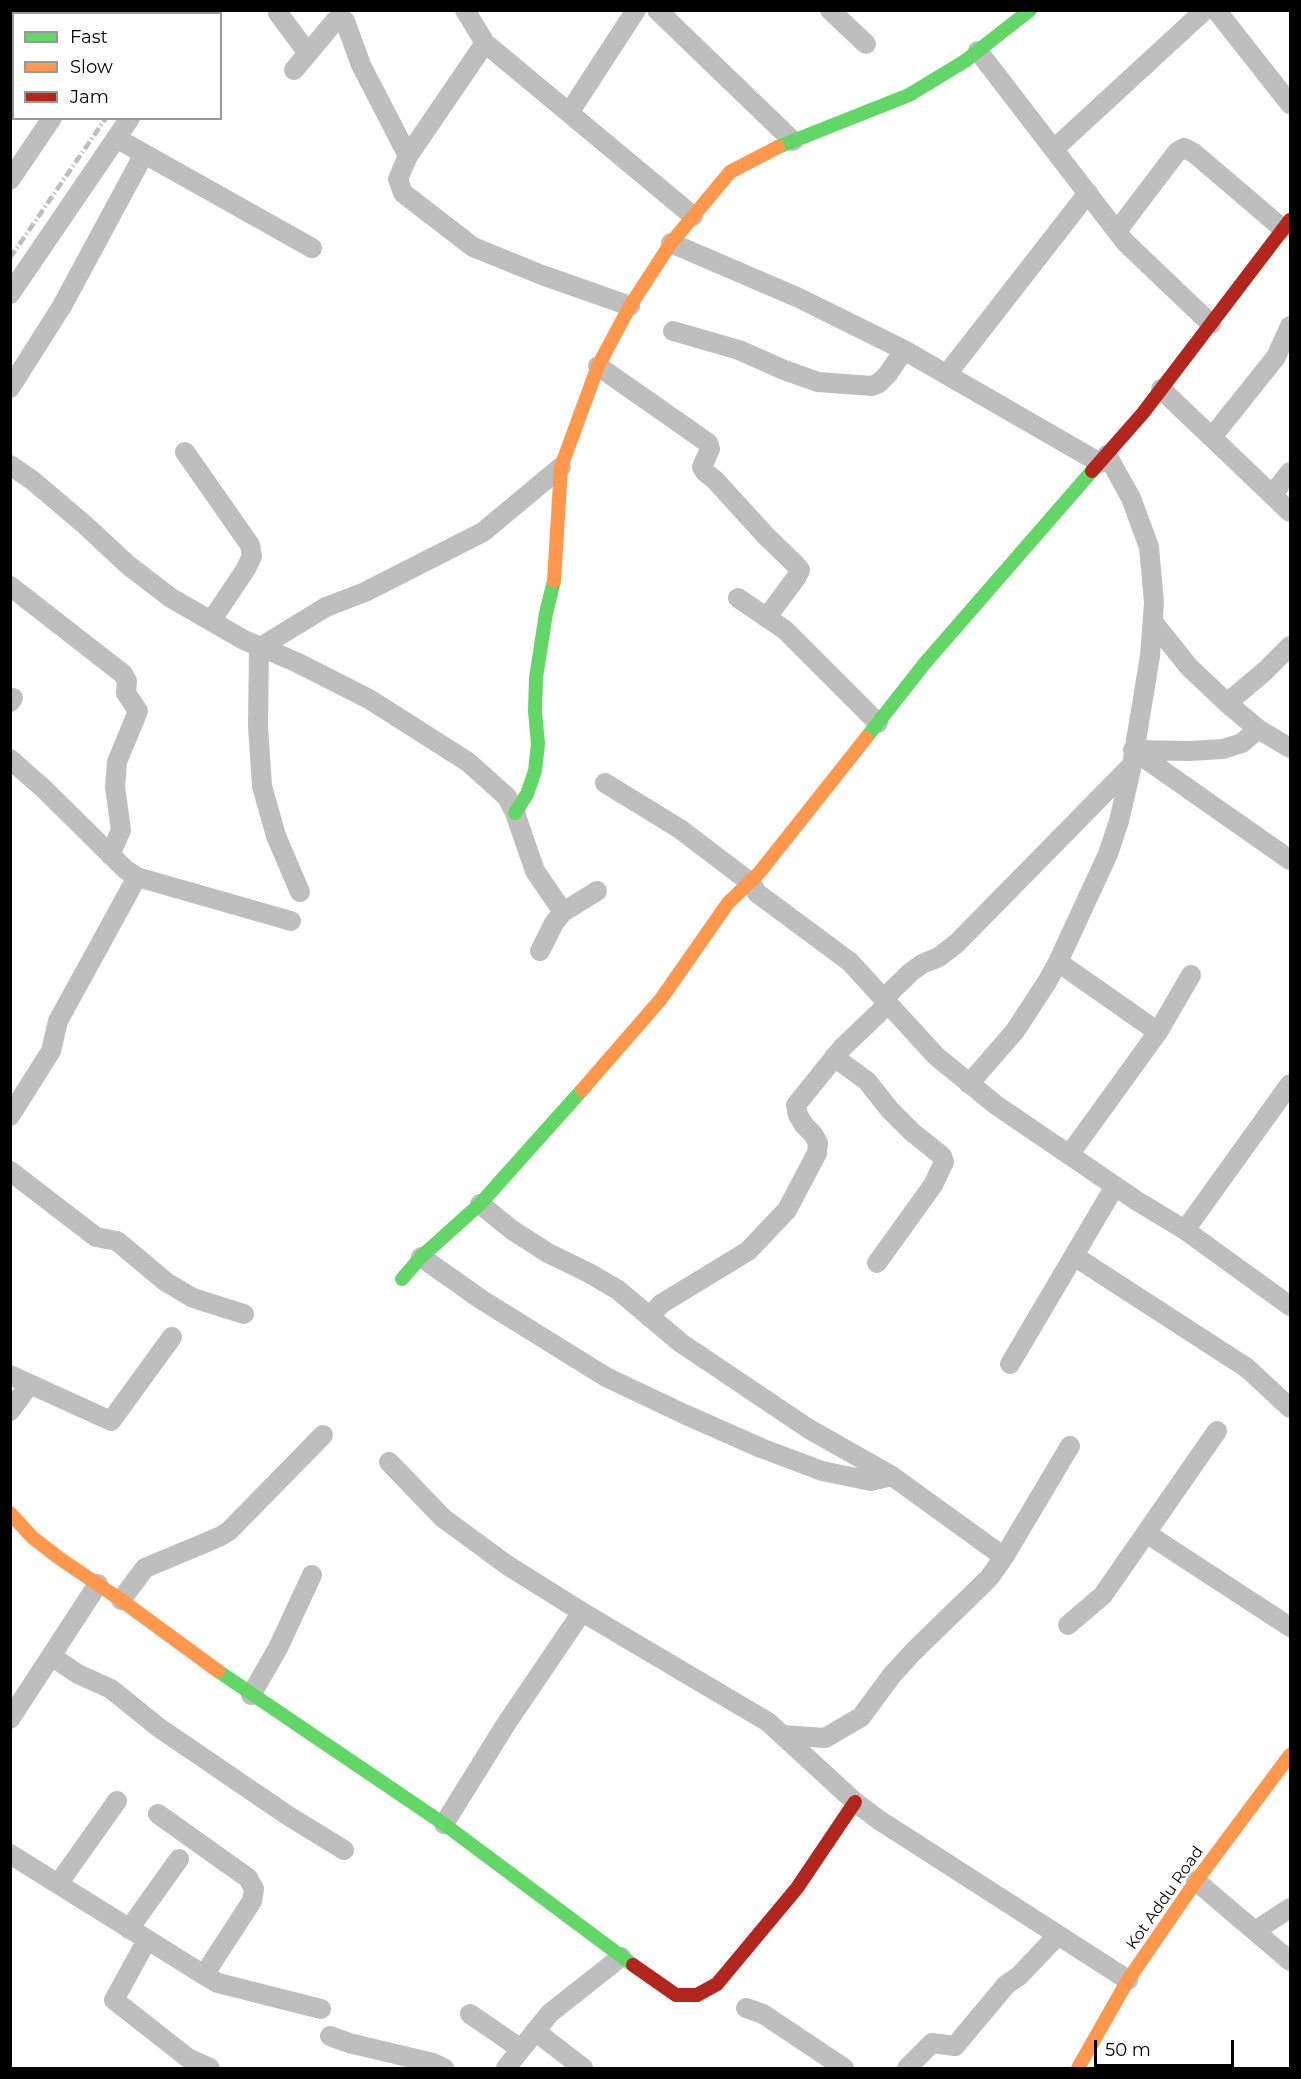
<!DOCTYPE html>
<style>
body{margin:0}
#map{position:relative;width:1301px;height:2079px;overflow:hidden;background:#fff;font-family:Montserrat,sans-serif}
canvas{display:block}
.frame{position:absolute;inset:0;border:12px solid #000;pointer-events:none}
.legend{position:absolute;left:12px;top:12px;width:210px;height:108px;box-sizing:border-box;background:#fff;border:2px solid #999;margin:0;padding:8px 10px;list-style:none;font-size:18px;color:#000}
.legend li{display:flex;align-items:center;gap:12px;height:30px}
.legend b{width:30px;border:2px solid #999}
.scale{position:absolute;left:1094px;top:2040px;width:140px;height:27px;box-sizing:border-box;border:3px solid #000;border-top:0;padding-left:8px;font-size:18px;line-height:21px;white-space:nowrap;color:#000;-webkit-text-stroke:4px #fff;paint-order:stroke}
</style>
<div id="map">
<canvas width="1301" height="2079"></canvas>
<div class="frame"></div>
<ul class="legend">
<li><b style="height:8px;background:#63d668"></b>Fast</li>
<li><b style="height:8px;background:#ff974d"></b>Slow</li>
<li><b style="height:8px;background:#b3261e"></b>Jam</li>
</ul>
<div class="scale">50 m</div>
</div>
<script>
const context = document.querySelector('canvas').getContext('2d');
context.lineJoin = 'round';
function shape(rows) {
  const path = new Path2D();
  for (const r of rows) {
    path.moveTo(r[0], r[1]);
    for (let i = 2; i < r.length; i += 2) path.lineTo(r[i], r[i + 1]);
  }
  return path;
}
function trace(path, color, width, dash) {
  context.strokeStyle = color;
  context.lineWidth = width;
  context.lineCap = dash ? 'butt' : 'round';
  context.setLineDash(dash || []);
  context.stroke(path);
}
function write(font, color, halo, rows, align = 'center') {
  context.font = font + ' Montserrat,sans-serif';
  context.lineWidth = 4.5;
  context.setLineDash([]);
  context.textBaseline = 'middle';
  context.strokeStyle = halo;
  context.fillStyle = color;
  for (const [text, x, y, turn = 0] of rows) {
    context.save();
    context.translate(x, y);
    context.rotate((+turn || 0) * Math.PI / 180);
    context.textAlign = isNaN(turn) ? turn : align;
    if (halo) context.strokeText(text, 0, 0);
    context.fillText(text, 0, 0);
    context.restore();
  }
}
trace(shape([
 [465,10,485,43,693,216],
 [657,10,793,141],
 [830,10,866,44],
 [1216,10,1290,104],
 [278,13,307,52],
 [124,14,126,10],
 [201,14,203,10],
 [485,43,408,156,398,179,403,193,473,247,542,275,630,306],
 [978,51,1125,242,1211,324],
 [294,70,335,21,341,18,345,21,361,65,408,156],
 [569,113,636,10],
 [116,138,312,248],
 [1054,149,1205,10],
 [10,180,52,118],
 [1117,231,1177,152,1184,148,1194,153,1283,229],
 [671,243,799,298,904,350,1100,463],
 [10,294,130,118],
 [673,331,739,350,784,370,818,382,872,386,879,383,888,374,904,350],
 [598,366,708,443,710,449,702,467,705,472,715,480,766,536,796,565,800,570,796,578,767,617],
 [947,374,1088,193],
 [10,388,62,306,144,154],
 [1161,389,1290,512],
 [1212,437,1276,357,1290,326],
 [185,452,250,545,252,556,246,569,211,621],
 [10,465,32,480,85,525,128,565,171,598,244,640,296,662,369,699,468,762,507,797,515,813,535,871,563,912],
 [1272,495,1290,472],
 [10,586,123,674,127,681,126,693,138,711,117,762,115,787,121,830,110,855],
 [738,598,785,630,878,723],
 [1153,622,1189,667,1227,703,1258,729,1290,748],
 [259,648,326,607,365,592,483,532,561,467],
 [259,648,258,726,262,786,276,836,300,892],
 [10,702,13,698],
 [1227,703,1265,671,1290,646],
 [1133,750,1290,860],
 [1133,750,1190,751,1223,749,1242,743,1258,729],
 [10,759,45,790,125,869,137,877,291,921],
 [605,783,680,829,751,883,757,893,850,962,936,1056,996,1105,1137,1201,1185,1230,1290,1306],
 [540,951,554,923,563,912,597,891],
 [1058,962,1158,1032],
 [883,999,911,972,922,964,939,957,957,943,1132,765],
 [834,1057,867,1081,890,1110,912,1132,942,1156,944,1162,933,1185,877,1263],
 [969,1084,1015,1031,1047,982,1058,962,1108,854,1119,821,1132,765,1150,656,1154,603,1149,547,1131,498,1107,455],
 [10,1116,51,1051,58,1021,137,877],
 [1069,1155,1158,1032,1191,975],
 [10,1171,96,1237,117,1241,166,1282,193,1298,244,1314],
 [480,1204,512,1230,548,1253,589,1273,618,1290,681,1343,809,1429,892,1476,1004,1557],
 [1185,1230,1290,1084],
 [1074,1256,1247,1368,1290,1408],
 [421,1257,482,1300,606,1377,684,1414,761,1448,822,1471,871,1481,892,1476],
 [649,1317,661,1304,748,1251,787,1210,817,1153,818,1143,813,1134,804,1125,798,1115,796,1105,842,1048,888,1004],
 [1010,1364,1115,1186],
 [10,1375,111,1421,172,1337],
 [10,1411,30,1384],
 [389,1462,443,1518,507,1565,582,1612,768,1722,855,1802,879,1820,1128,1980],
 [1146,1533,1290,1627],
 [121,1600,145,1568,219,1537,229,1531,323,1435],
 [1068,1625,1103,1595,1217,1431],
 [51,1656,78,1674,111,1689,158,1727,287,1815,344,1850],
 [251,1695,278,1648,312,1575],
 [10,1719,98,1584],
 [782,1735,825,1738,861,1717,892,1675,914,1651,989,1578,1004,1557,1070,1446],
 [158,1814,248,1878,254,1889,252,1901,204,1975],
 [444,1824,506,1724,582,1612],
 [10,1854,204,1975,218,1983,321,2009],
 [1196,1881,1290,1961],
 [58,1884,117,1801],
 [129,1929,179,1859],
 [1255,1931,1290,1908],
 [147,1940,114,2000,188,2058,210,2068],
 [746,2008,763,2014,844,2068],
 [470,2014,521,2049],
 [535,2031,583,2068],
 [330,2036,349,2043,433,2063,444,2068],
 [506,2068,550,2013,621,1957],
 [907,2068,932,2043,955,2046,1006,1985,1019,1976,1058,1935]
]), '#bebebe', 20);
trace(shape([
 [778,147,909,95,965,61,1030,10],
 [866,738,925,663,1092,471],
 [515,813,527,794,535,771,538,744,535,711,536,678,546,613,554,581],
 [402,1279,421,1257,480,1204,582,1090],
 [218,1671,444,1824,633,1965]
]), '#63d668', 14);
trace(shape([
 [554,581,561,467,598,366,630,306,671,243,730,172,778,147],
 [582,1090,661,999,728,903,759,873,866,738],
 [10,1513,32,1537,59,1558,121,1600,218,1671],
 [1078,2068,1128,1980,1196,1881,1290,1755]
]), '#ff974d', 14);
trace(shape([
 [1092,471,1143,413,1290,220],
 [633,1965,676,1995,697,1995,717,1984,797,1888,855,1802]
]), '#b3261e', 14);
trace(shape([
 [178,14,180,10],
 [10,258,106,118]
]), '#bebebe', 4.5, [9, 3, 1.5, 3]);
write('16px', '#000', '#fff', [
 ["Kot Addu Road",1165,1898,-55]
]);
</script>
